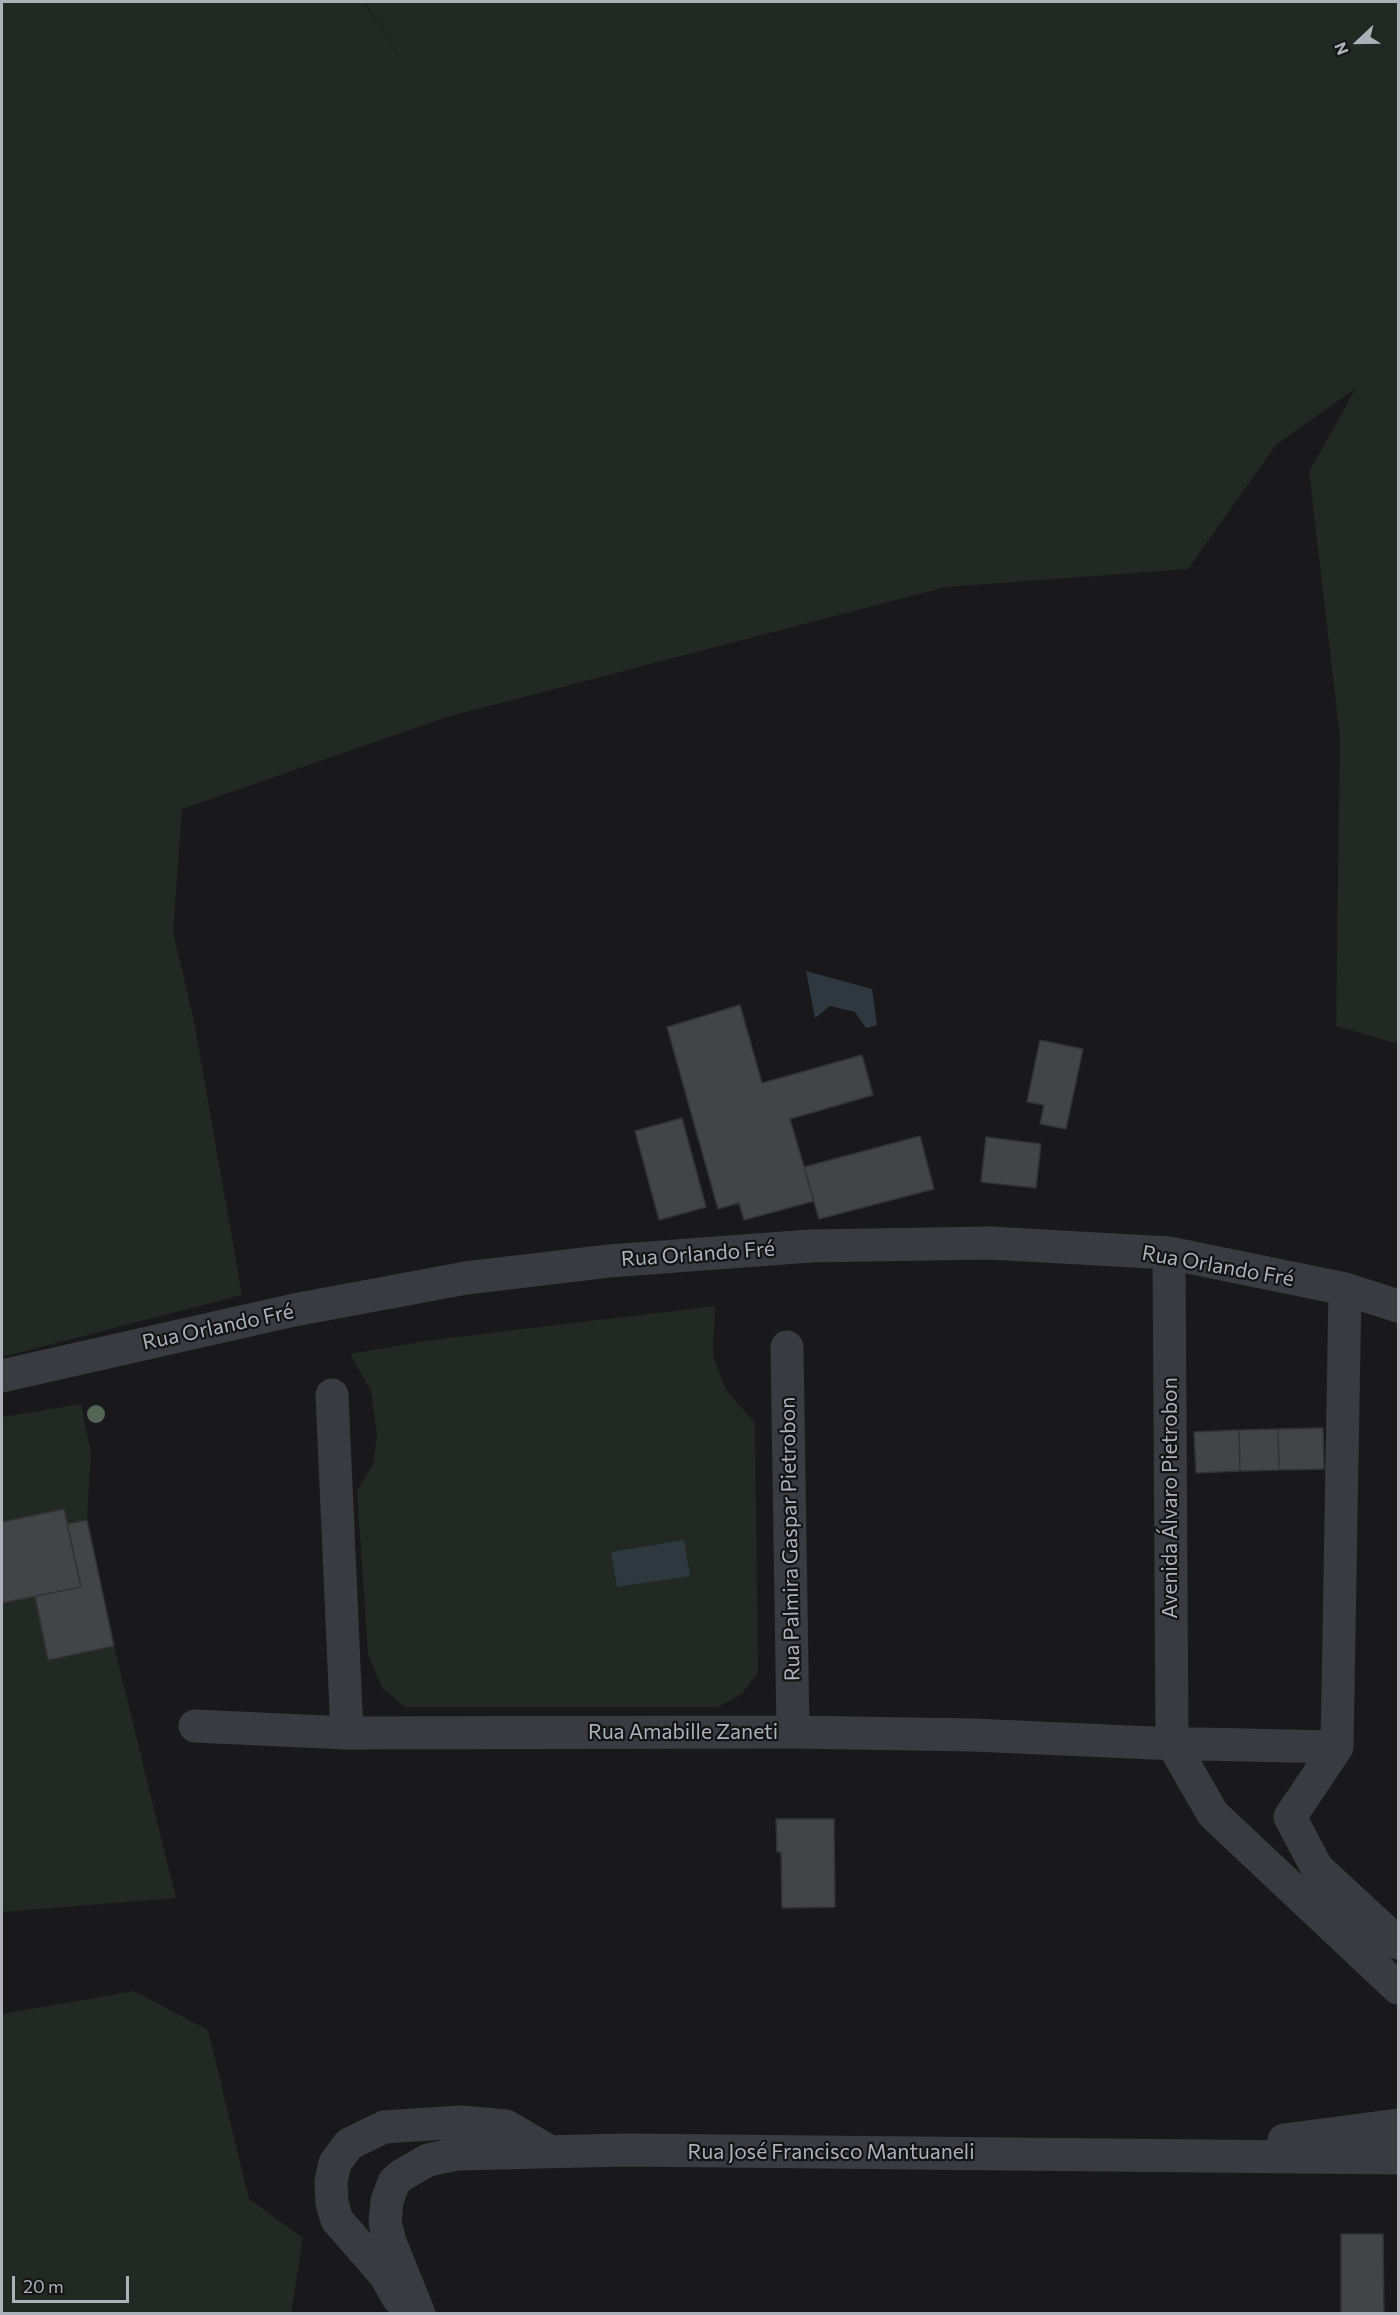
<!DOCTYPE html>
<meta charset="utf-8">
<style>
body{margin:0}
#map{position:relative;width:1400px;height:2315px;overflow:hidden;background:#19191b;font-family:Commissioner,sans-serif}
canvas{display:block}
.frame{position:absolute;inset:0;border:3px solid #acb1ba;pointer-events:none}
.north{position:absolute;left:1328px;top:12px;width:60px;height:60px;-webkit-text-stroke:4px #141416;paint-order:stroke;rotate:248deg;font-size:16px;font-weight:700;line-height:24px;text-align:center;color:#acb1ba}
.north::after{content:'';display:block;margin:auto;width:21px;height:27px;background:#acb1ba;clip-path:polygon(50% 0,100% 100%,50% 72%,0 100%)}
.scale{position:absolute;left:12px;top:2276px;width:117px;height:27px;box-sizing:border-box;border:3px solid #acb1ba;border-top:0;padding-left:8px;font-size:18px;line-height:21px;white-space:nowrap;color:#acb1ba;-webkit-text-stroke:4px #141416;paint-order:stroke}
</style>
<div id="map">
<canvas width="1400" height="2315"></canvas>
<div class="frame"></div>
<div class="north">N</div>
<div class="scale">20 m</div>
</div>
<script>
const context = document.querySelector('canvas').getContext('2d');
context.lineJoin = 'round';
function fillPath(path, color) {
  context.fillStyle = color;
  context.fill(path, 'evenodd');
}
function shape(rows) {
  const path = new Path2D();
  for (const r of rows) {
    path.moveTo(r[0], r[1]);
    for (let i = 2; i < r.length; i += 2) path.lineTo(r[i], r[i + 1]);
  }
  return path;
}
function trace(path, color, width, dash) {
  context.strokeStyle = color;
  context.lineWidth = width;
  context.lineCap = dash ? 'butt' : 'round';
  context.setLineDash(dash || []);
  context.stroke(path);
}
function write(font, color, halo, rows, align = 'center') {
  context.font = font + ' Commissioner,sans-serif';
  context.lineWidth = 4.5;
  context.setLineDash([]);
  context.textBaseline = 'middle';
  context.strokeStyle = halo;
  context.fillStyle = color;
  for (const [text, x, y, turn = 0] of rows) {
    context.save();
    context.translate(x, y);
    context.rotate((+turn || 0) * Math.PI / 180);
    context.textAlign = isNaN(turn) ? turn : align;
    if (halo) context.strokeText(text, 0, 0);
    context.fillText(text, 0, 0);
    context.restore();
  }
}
fillPath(shape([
 [2,2,364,2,402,62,365,2,1398,2,1398,1044,1336,1026,1340,737,1309,472,1356,388,1276,445,1188,569,946,587,447,717,182,809,173,931,194,1021,242,1295,2,1357],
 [715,1306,713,1356,726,1390,755,1423,758,1672,742,1694,718,1707,405,1707,382,1688,368,1654,357,1491,373,1464,377,1435,371,1391,350,1354,431,1340],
 [81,1404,91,1453,87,1520,67,1524,64,1509,2,1522,2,1417],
 [35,1596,49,1659,114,1646,176,1898,2,1912,2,1603],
 [134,1991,208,2030,249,2199,303,2238,291,2313,2,2313,2,2014]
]), '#212922');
fillPath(shape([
 [806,971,872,989,877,1025,866,1028,855,1012,830,1006,815,1018],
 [684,1540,690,1576,617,1587,611,1552]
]), '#2f383f');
const building = shape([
 [740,1005,762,1083,862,1055,873,1095,790,1119,814,1201,744,1220,739,1203,718,1209,667,1027,740,1005],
 [1040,1040,1083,1049,1066,1129,1040,1124,1044,1105,1027,1102,1040,1040],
 [682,1118,706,1207,659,1220,635,1131,682,1118],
 [920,1136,934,1189,819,1219,804,1167,920,1136],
 [986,1137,1041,1144,1036,1188,981,1182,986,1137],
 [1323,1428,1324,1469,1279,1470,1278,1429,1323,1428],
 [1278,1429,1279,1470,1240,1471,1239,1430,1278,1429],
 [1239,1430,1240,1471,1196,1473,1194,1432,1239,1430],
 [64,1509,81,1587,2,1603,2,1522,64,1509],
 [87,1520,114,1646,48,1660,35,1596,81,1587,67,1524,87,1520],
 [776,1819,834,1819,835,1907,782,1908,781,1852,777,1852,776,1819],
 [1341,2234,1383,2234,1384,2314,1341,2314,1341,2234]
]);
fillPath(building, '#434448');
trace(building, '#333337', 1.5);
trace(shape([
 [1169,1253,1172,1743,1213,1814,1398,1988],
 [787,1347,793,1732],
 [2,1376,294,1310,466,1278,609,1261,810,1246,990,1243,1169,1253,1345,1289,1398,1306],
 [332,1395,347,1733],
 [195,1726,347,1733,793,1732,973,1735,1153,1743,1337,1747],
 [1337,1747,1345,1289],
 [1337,1747,1290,1817,1317,1868,1398,1943],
 [1284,2140,1398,2125],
 [398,2298,385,2275,337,2220,332,2203,331,2182,335,2163,349,2144,384,2127,460,2122,506,2126,547,2150],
 [419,2314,390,2242,385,2222,387,2201,394,2182,402,2175,428,2160,456,2154,626,2150,1398,2158]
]), '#3a3b40', 33);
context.fillStyle = '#546556';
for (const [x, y] of [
 [96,1414]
]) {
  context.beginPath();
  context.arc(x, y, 9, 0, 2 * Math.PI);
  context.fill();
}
write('21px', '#acb1ba', '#141416', [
 ["Rua Orlando Fré",698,1254,-4],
 ["Rua Orlando Fré",1218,1266,10],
 ["Rua Orlando Fré",218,1327,-12],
 ["Avenida Álvaro Pietrobon",1170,1498,-90],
 ["Rua Palmira Gaspar Pietrobon",790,1539,-91],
 ["Rua Amabille Zaneti",683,1732],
 ["Rua José Francisco Mantuaneli",831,2152]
]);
</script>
